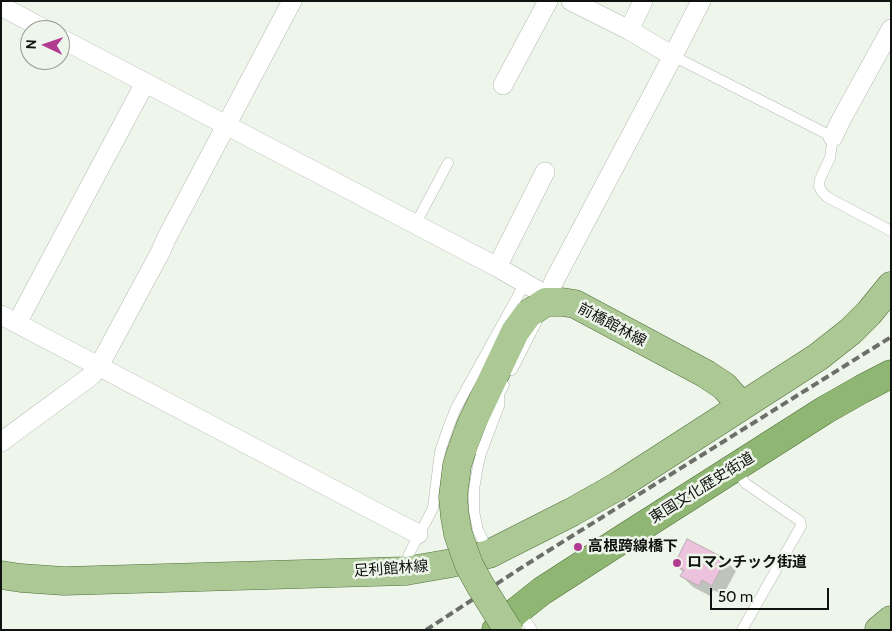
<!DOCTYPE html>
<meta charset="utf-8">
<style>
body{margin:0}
#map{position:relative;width:892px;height:631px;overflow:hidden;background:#eef5ea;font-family:Cabin,sans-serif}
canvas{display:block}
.frame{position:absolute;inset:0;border:2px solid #10120f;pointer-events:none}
.north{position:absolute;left:20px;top:20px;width:50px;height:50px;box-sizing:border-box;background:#eef5ea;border:1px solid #959a92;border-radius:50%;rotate:273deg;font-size:14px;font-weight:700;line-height:20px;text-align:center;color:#10120f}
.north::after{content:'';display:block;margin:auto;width:18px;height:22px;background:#b23b92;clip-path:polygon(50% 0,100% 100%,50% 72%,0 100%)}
.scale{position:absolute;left:710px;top:588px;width:119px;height:22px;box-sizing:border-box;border:2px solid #10120f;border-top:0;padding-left:6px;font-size:15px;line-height:18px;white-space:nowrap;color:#10120f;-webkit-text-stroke:4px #eef5ea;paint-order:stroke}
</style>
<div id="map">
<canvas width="892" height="631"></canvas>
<div class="frame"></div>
<div class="north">N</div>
<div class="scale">50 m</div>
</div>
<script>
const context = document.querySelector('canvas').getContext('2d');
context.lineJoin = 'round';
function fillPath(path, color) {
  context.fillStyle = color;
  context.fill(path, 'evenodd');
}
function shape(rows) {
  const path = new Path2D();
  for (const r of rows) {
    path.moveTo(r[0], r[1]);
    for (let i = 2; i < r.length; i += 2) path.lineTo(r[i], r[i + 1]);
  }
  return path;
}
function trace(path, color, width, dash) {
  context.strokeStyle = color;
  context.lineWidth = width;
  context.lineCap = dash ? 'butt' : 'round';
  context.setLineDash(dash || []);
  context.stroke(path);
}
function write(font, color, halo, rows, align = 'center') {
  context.font = font + ' Cabin,"Noto Sans JP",sans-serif';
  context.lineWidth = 5;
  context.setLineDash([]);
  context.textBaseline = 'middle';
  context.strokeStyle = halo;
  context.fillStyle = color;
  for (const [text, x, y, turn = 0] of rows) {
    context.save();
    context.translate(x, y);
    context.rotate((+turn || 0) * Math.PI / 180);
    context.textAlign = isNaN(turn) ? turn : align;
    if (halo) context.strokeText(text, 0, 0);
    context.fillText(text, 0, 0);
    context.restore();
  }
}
fillPath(shape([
 [725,560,736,571,723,595,713,590,710,596,693,587,682,576,684,573,675,564]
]), '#0003');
const building = shape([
 [687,539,726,559,712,586,702,580,699,586,680,576,684,570,674,565,687,539]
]);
fillPath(building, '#ecc2dd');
trace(building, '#b8acb3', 1);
const service = shape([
 [673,56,833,137,830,158,820,179,819,186,822,192,827,197,891,231],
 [415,225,448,163],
 [512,370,536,323],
 [736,468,745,483,800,521,801,526,742,630],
 [489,553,478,530,474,511,474,489,478,466,481,453,499,406,499,394,504,385],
 [406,570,409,554,433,508,440,452,448,428,456,408,525,283],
 [519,611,532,630]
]);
const minor = shape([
 [571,1,629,30,673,56,701,1],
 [1,6,46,30],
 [629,30,643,1],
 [60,38,497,267,537,290,546,302],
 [503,85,548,1],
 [833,137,841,120,891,29],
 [497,267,545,172],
 [546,302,554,281,673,56],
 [1,315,418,534],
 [17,323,145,83],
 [1,442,91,376,99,366,161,251,166,239,292,1]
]);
const primary = shape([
 [462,450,471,425,515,332,528,314,546,302,562,302,575,304,706,374,724,386,733,396,740,407],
 [1,575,21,578,64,581,406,571,452,563,489,554,572,512,618,486,818,357,851,331,869,313,891,286],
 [879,630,891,620]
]);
const trunk = shape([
 [496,630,518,610,542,591,624,538,825,410,862,389,891,374]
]);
trace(service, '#b3b9af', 11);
trace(minor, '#b3b9af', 20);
trace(primary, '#507039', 29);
trace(trunk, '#507039', 29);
trace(service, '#fff', 10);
trace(minor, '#fff', 19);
trace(primary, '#abc895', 28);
trace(trunk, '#8fb672', 28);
trace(shape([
 [426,630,524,566,891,337]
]), '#6c7069', 4, [8, 4]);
const primaryBridge = shape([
 [462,450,457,465,453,497,455,517,458,534,469,565,480,585,508,630]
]);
trace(primaryBridge, '#507039', 29, []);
trace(primaryBridge, '#abc895', 28);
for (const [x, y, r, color] of [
 [578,547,5,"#b23b92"],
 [677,563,5,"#b23b92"]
]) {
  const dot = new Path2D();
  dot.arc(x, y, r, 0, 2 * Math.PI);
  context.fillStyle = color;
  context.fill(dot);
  trace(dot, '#eef5ea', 2);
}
write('15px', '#10120f', '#eef5ea', [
 ["前橋館林線",612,325,28],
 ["東国文化歴史街道",702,488,-32],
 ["足利館林線",391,569,-4]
]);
write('bold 15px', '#10120f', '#eef5ea', [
 ["高根跨線橋下",588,547],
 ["ロマンチック街道",687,563]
], 'left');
</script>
